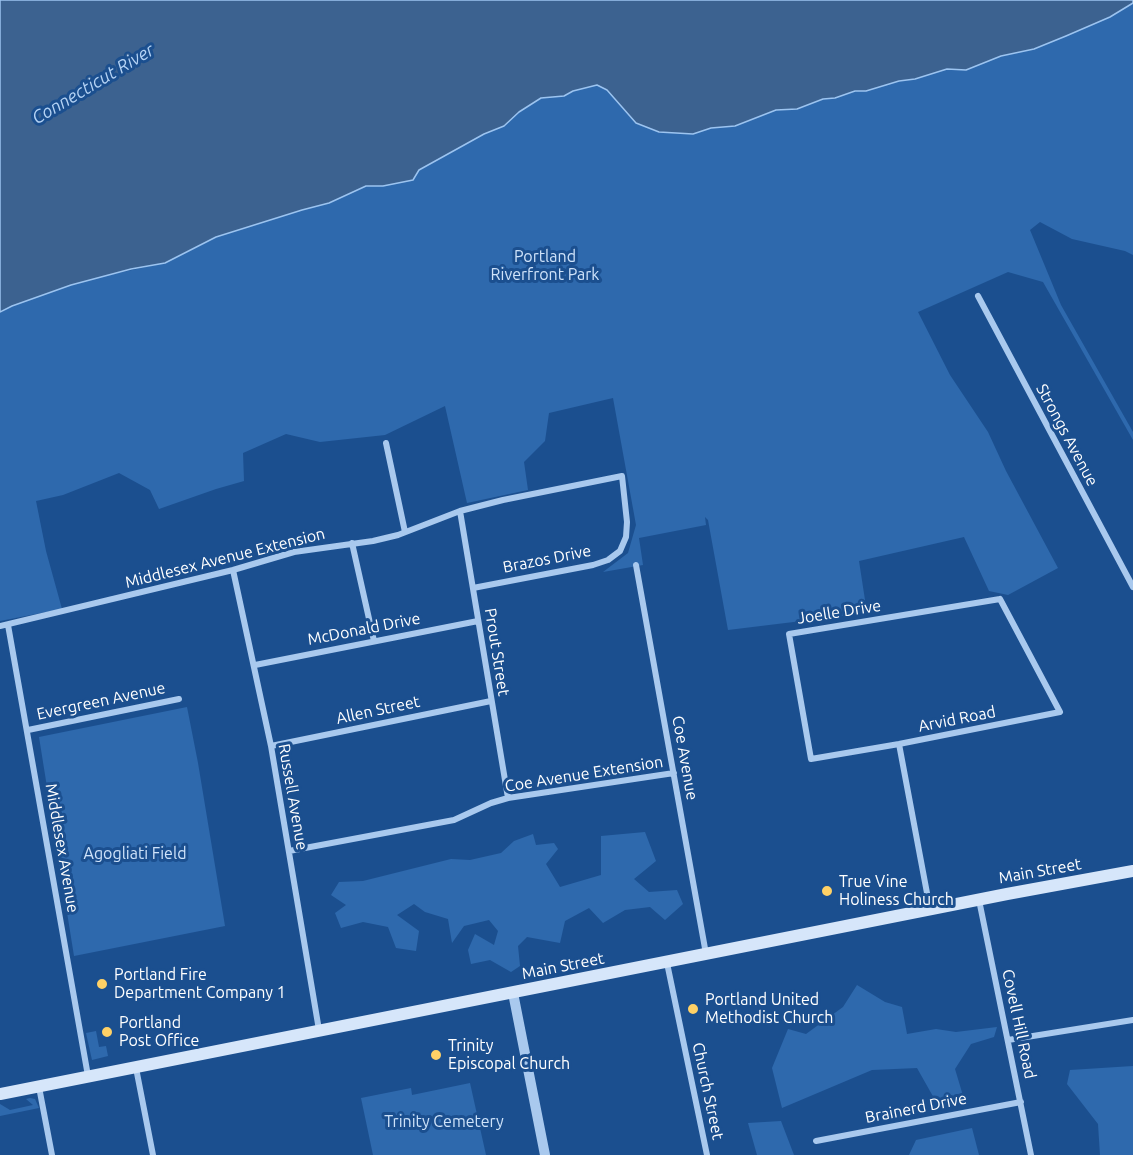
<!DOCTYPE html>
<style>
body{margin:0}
canvas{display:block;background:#1b4f8f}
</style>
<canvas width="1133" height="1155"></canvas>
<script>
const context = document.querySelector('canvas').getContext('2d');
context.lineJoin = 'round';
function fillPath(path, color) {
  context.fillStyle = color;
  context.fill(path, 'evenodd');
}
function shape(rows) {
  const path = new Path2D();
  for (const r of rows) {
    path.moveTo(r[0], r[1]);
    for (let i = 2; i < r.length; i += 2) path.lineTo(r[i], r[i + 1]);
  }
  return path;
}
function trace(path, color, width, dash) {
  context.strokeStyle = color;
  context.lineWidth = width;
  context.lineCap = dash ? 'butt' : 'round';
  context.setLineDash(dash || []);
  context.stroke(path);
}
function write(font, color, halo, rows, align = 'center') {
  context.font = font + ' Ubuntu,sans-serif';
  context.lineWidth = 6;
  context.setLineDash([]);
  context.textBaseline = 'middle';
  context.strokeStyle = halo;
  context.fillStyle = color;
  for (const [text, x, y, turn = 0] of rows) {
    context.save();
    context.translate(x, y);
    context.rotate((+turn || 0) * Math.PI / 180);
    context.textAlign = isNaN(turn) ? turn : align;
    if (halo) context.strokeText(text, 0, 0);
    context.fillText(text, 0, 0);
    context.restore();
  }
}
fillPath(shape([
 [1133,3,1133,255,1125,251,1072,239,1040,222,1030,230,1061,305,1133,432,1133,440,1043,282,1008,272,918,312,950,375,988,432,1006,471,1058,568,1008,595,989,591,964,537,859,561,867,613,728,630,708,520,705,517,706,525,639,538,643,565,603,572,628,553,636,525,613,398,549,413,545,441,524,462,528,490,467,503,445,406,385,435,320,442,286,434,243,453,244,481,216,489,159,509,150,490,119,473,63,495,36,501,46,551,62,609,0,621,0,313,12,306,85,280,165,263,216,237,302,210,329,203,366,186,375,186,413,180,419,170,484,134,504,126,519,112,541,98,567,95,573,91,597,85,607,90,630,117,638,124,659,132,693,134,711,128,735,126,776,110,797,109,823,99,843,95,855,91,866,91,899,81,915,79,947,69,966,70,1001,56,1034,49,1066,36,1110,17],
 [187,707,198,763,225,926,74,956,39,737],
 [645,832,656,861,634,879,649,892,677,890,683,904,665,920,650,907,625,910,603,923,589,908,565,921,560,943,527,937,518,946,520,966,511,972,490,960,471,964,468,950,475,934,494,945,498,931,489,920,464,926,452,943,448,919,425,912,414,904,397,915,419,931,416,951,396,948,388,927,363,922,341,928,335,913,346,905,331,895,339,882,363,881,451,859,470,860,501,853,514,841,533,834,536,845,554,843,558,849,546,864,560,887,601,875,601,836],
 [857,985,885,1002,902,1007,907,1034,936,1029,956,1032,997,1027,994,1037,971,1044,955,1069,964,1099,939,1107,917,1068,872,1070,782,1108,772,1068,788,1029,806,1034,843,1007],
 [96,1031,99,1047,106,1046,108,1056,92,1060,86,1033],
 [1133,1066,1133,1155,1100,1155,1098,1124,1067,1084,1070,1070],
 [470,1083,486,1155,373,1155,361,1098,411,1088,412,1095],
 [30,1098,35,1099,39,1108,0,1116,0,1104,10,1110,33,1105,26,1099],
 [781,1121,794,1155,757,1155,748,1123],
 [972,1128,979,1155,909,1155,916,1140]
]), '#2e69ad');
const water = shape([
 [0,0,1133,0,1133,3,1110,17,1066,36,1034,49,1001,56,966,70,947,69,915,79,899,81,866,91,855,91,835,98,823,99,797,109,776,110,735,126,711,128,693,134,659,132,636,123,607,90,597,85,573,91,564,96,541,98,519,112,504,126,484,134,419,170,413,180,383,186,366,186,329,203,302,210,216,237,165,263,131,269,71,285,12,306,0,312,0,0]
]);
fillPath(water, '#3c6290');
trace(water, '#9cc4f0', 1.5);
trace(shape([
 [978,296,1133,587],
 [386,443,405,532],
 [460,511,508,798],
 [352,543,374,641],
 [636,565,706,954],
 [233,570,271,746,319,1030],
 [1000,599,1060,712,899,744,811,759,789,634,1000,599],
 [8,625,88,1076],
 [0,626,233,570,294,552,373,541,398,535,460,511,503,500,622,476,627,522,626,537,620,551,608,560,593,565,473,588],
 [255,665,478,621],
 [28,730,179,699],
 [899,744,930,909],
 [271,746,491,701],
 [289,851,454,820,491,803,508,798,674,773],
 [979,900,1031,1155],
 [667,963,707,1155],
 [1008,1040,1133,1020],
 [136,1068,153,1155],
 [39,1087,52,1155],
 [816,1141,1021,1102]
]), '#a9c9ee', 6);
trace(shape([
 [513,993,545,1155]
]), '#a9c9ee', 10);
trace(shape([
 [0,1094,1007,894,1133,871]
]), '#d6e6fa', 12);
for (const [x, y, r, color] of [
 [827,891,6,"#ffd166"],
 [102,984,6,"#ffd166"],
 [693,1009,6,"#ffd166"],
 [107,1032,6,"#ffd166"],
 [436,1055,6,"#ffd166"]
]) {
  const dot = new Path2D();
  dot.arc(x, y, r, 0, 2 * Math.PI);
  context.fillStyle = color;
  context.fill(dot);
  trace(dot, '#1b4f8f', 2);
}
write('16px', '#cfe3fa', '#1b4f8f', [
 ["Portland",545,257],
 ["Riverfront Park",545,275],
 ["Agogliati Field",135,854],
 ["Trinity Cemetery",444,1122]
]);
write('16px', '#fff', '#1b4f8f', [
 ["Strongs Avenue",1067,435,62],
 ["Middlesex Avenue Extension",225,558,-14],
 ["Brazos Drive",547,559,-11],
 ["Joelle Drive",839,612,-9],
 ["McDonald Drive",364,629,-11],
 ["Prout Street",497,652,81],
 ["Evergreen Avenue",101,701,-12],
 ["Allen Street",378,710,-12],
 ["Arvid Road",957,719,-11],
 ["Coe Avenue",685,758,80],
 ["Coe Avenue Extension",584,774,-9],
 ["Russell Avenue",293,797,80],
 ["Middlesex Avenue",62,848,80],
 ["Main Street",1040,871,-10],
 ["Main Street",563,966,-11],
 ["Covell Hill Road",1019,1024,78],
 ["Church Street",708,1091,78],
 ["Brainerd Drive",916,1108,-11]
]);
write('16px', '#fff', '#1b4f8f', [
 ["True Vine",839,882],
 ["Holiness Church",839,900],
 ["Portland Fire",114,975],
 ["Department Company 1",114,993],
 ["Portland United",705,1000],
 ["Methodist Church",705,1018],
 ["Portland",119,1023],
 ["Post Office",119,1041],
 ["Trinity",448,1046],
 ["Episcopal Church",448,1064]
], 'left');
write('italic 18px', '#b5d3f5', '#1b4f8f', [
 ["Connecticut River",93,84,-31]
]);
</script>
